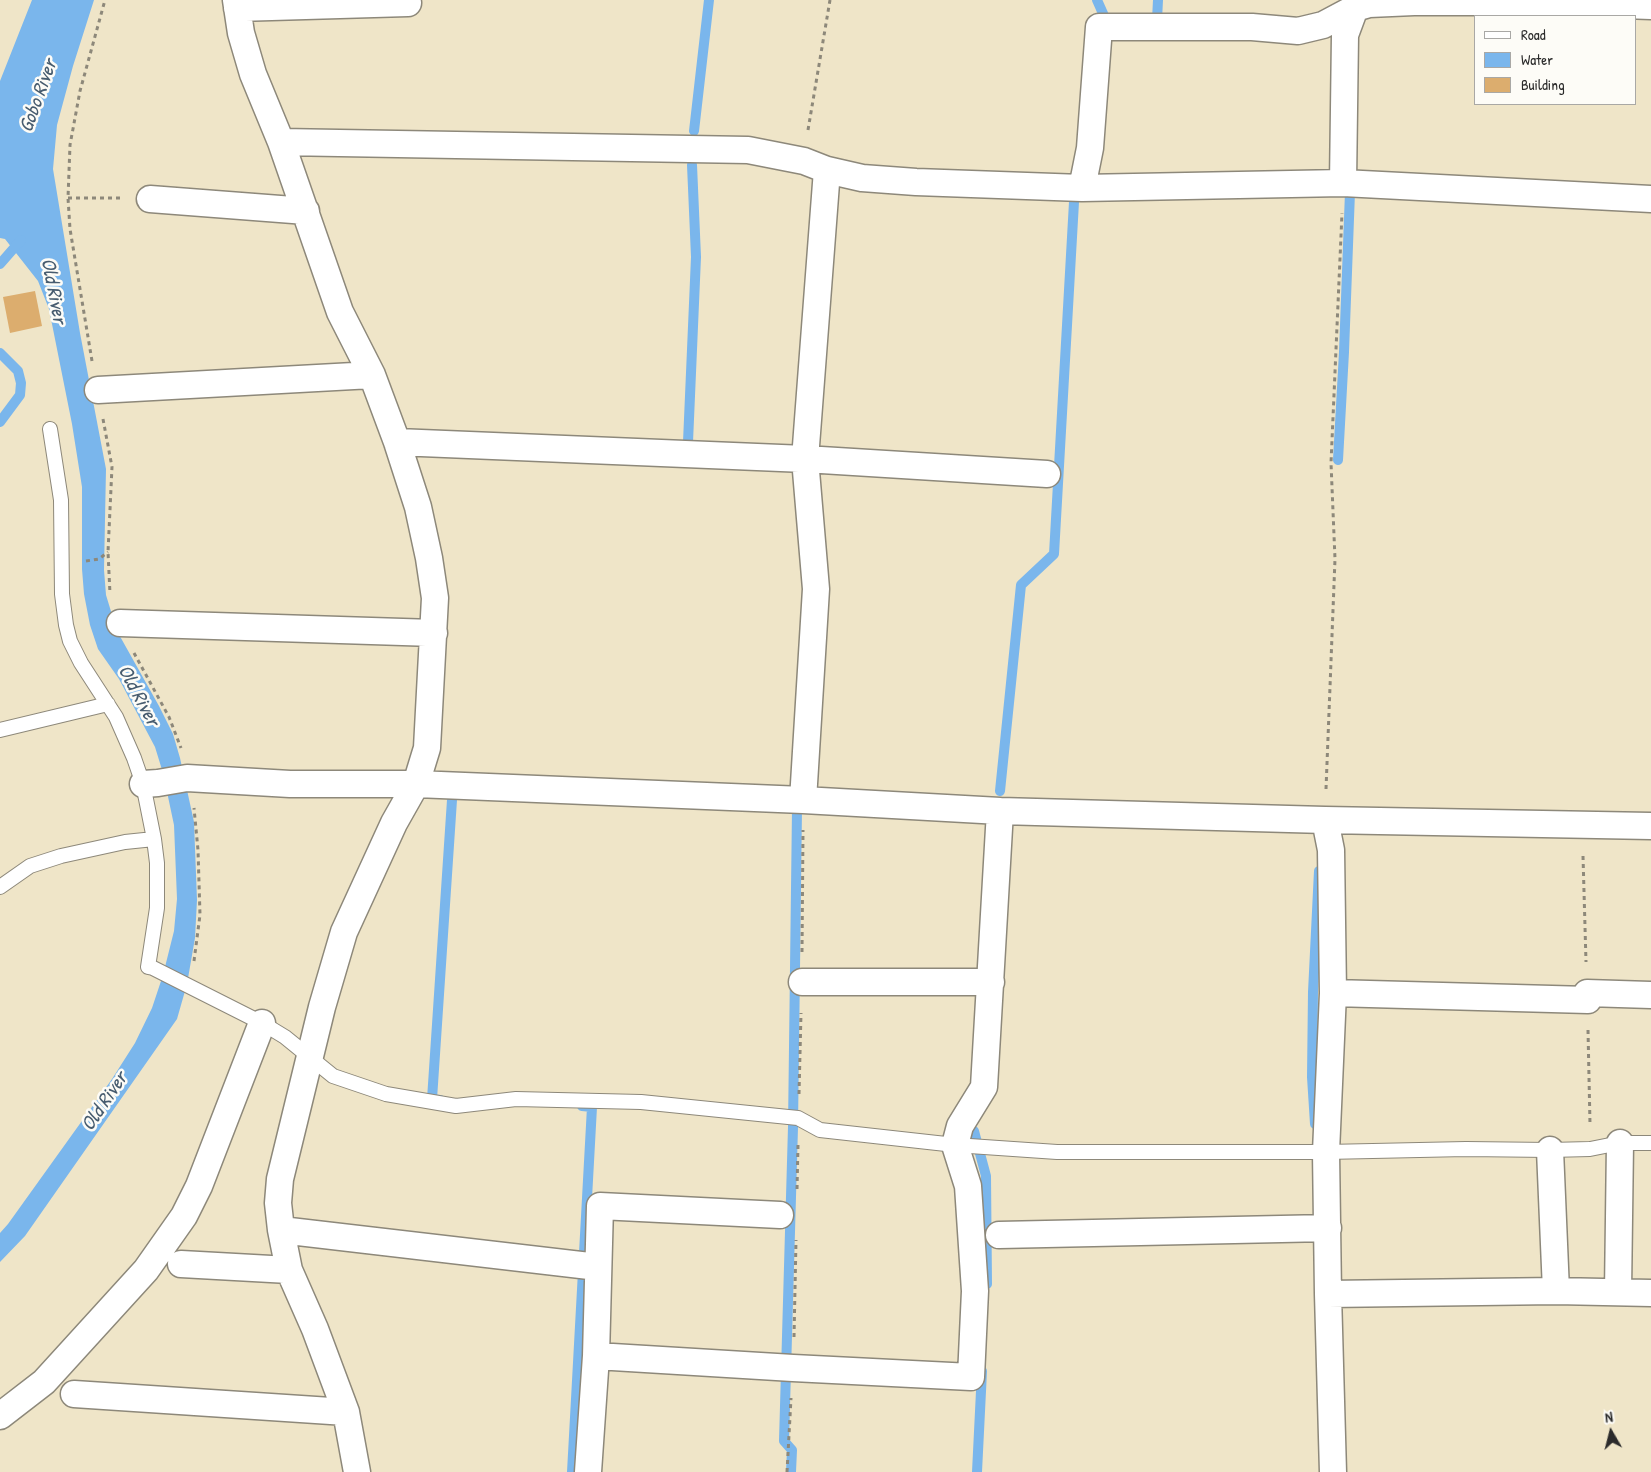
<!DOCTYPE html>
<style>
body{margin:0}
#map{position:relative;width:1651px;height:1472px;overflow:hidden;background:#efe5c8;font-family:"Patrick Hand",sans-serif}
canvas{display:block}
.legend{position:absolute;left:1474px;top:15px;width:162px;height:90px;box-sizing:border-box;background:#fdfcf7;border:1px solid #a9a8a5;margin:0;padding:6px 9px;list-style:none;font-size:15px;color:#2b2b2b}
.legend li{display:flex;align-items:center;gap:10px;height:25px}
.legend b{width:25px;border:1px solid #a9a8a5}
.north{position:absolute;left:1586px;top:1407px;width:50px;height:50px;-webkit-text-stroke:4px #fdfcf7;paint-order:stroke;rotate:352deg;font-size:14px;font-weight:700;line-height:20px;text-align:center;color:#2b2b2b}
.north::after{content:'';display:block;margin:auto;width:18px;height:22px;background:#2b2b2b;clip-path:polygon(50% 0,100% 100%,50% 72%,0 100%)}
</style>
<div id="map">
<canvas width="1651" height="1472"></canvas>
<ul class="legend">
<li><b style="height:6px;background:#fff"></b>Road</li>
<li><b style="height:14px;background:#7ab6ec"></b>Water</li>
<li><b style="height:14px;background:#dcad6e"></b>Building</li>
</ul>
<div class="north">N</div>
</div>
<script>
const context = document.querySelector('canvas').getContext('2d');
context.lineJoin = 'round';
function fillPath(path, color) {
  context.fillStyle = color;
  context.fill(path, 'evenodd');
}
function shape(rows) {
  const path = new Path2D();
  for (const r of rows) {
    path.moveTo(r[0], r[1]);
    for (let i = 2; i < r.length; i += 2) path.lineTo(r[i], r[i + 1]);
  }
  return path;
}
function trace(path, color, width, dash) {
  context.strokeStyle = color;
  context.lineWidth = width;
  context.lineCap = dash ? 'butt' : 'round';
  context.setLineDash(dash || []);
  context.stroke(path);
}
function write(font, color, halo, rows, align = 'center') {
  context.font = font + ' "Patrick Hand",sans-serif';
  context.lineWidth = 5;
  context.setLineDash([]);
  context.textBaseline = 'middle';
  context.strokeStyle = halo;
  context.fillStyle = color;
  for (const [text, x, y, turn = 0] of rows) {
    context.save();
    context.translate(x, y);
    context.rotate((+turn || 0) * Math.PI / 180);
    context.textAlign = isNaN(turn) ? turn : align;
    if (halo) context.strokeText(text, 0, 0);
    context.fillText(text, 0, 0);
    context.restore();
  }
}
fillPath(shape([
 [32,0,94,0,73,66,57,125,53,169,80,333,106,469,104,570,106,595,117,631,159,706,173,734,180,758,194,822,197,900,195,938,187,984,177,1019,25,1236,0,1262,0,1233,8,1224,112,1079,135,1043,152,1008,163,975,174,931,177,899,174,825,163,773,155,747,119,679,98,649,90,625,84,594,82,569,82,487,72,424,49,309,38,281,5,239,0,238,0,81]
]), '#7ab6ec');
trace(shape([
 [1097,0,1105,18,1105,27],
 [1150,20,1157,20,1158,0],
 [694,131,709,0],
 [0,264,21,240],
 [0,353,18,371,21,383,20,395,0,422],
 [688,442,696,257,692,165],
 [1338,460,1344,352,1350,192],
 [1000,791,1021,585,1054,554,1074,202],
 [440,1100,432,1099,452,800],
 [1315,1124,1312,1077,1313,992,1319,871],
 [974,1131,986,1176,987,1284],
 [572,1472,592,1107,582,1106],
 [791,1472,792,1450,784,1441,793,1127,797,809],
 [977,1472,982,1371]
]), '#7ab6ec', 10);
fillPath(shape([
 [35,291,42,326,10,333,3,297]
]), '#dcad6e');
const service = shape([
 [50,429,61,500,62,594,66,625,70,641,81,663,116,717,134,758,143,784,154,839],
 [0,730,108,704],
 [0,887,30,866,61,856,125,842,154,839,157,863,157,908,148,967,153,968,262,1023,285,1037,333,1076,386,1094,456,1106,516,1099,641,1102,798,1118,820,1130,955,1145,1057,1152,1326,1152,1466,1149,1550,1150,1590,1149,1620,1143,1651,1143]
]);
const minor = shape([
 [236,0,241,33,253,74,281,142,340,312,372,375,397,442,418,507,429,558,435,598,427,748,416,784,394,823,344,932,322,1007,280,1179,278,1203,281,1230,289,1270,315,1329,346,1412,357,1472],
 [237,8,408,3],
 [281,142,748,150,804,161,827,170,862,178,916,182,1082,188,1343,183,1651,199],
 [1343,183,1345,35,1355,8],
 [1082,188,1090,148,1099,27,1252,27,1298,31,1323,25,1355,8,1369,4,1414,2,1539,2,1651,6],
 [150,199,306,211],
 [98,390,372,375],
 [397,442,805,459,1047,474],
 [120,623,434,633],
 [143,784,158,783,187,778,290,784,416,784,803,800,1000,811,1325,820,1651,826],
 [803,800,816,589,805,459,827,170],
 [1325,820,1331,850,1333,993,1326,1152,1328,1294,1333,1472],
 [802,982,991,982],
 [1333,993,1588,1000],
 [1587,993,1651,995],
 [1550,1150,1556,1291],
 [281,1230,598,1267],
 [999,1235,1328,1228],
 [181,1264,289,1270],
 [1618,1292,1620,1143],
 [1328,1294,1556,1291,1651,1293],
 [596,1356,600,1206,780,1215],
 [74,1394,346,1412],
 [0,1416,44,1382,146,1270,184,1216,199,1186,262,1023],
 [588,1472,596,1356,793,1368,971,1377,975,1291,968,1186,955,1145,960,1126,984,1087,1000,811]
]);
trace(service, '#8d887a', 16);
trace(minor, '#8d887a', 29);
trace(shape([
 [808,130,830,0],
 [68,198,120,198],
 [92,361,70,229,68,198,70,145,80,91,105,0],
 [103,419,112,467,108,552,110,594],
 [86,561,99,559,108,552],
 [134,653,169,717,181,748],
 [1326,789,1335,559,1331,463,1342,213],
 [1583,856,1586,962],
 [802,952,803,830],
 [194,961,200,915,198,850,194,808],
 [1588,1030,1590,1124],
 [799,1094,801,1013],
 [797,1189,798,1145],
 [794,1337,796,1240],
 [787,1472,791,1398]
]), '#8d887a', 3, [4, 4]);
trace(service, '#fff', 14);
trace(minor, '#fff', 26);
write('italic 20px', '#475c6f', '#fdfcf7', [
 ["Gobo River",39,96,-70],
 ["Old River",53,291,79],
 ["Old River",138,696,62],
 ["Old River",105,1102,-56]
]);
</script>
